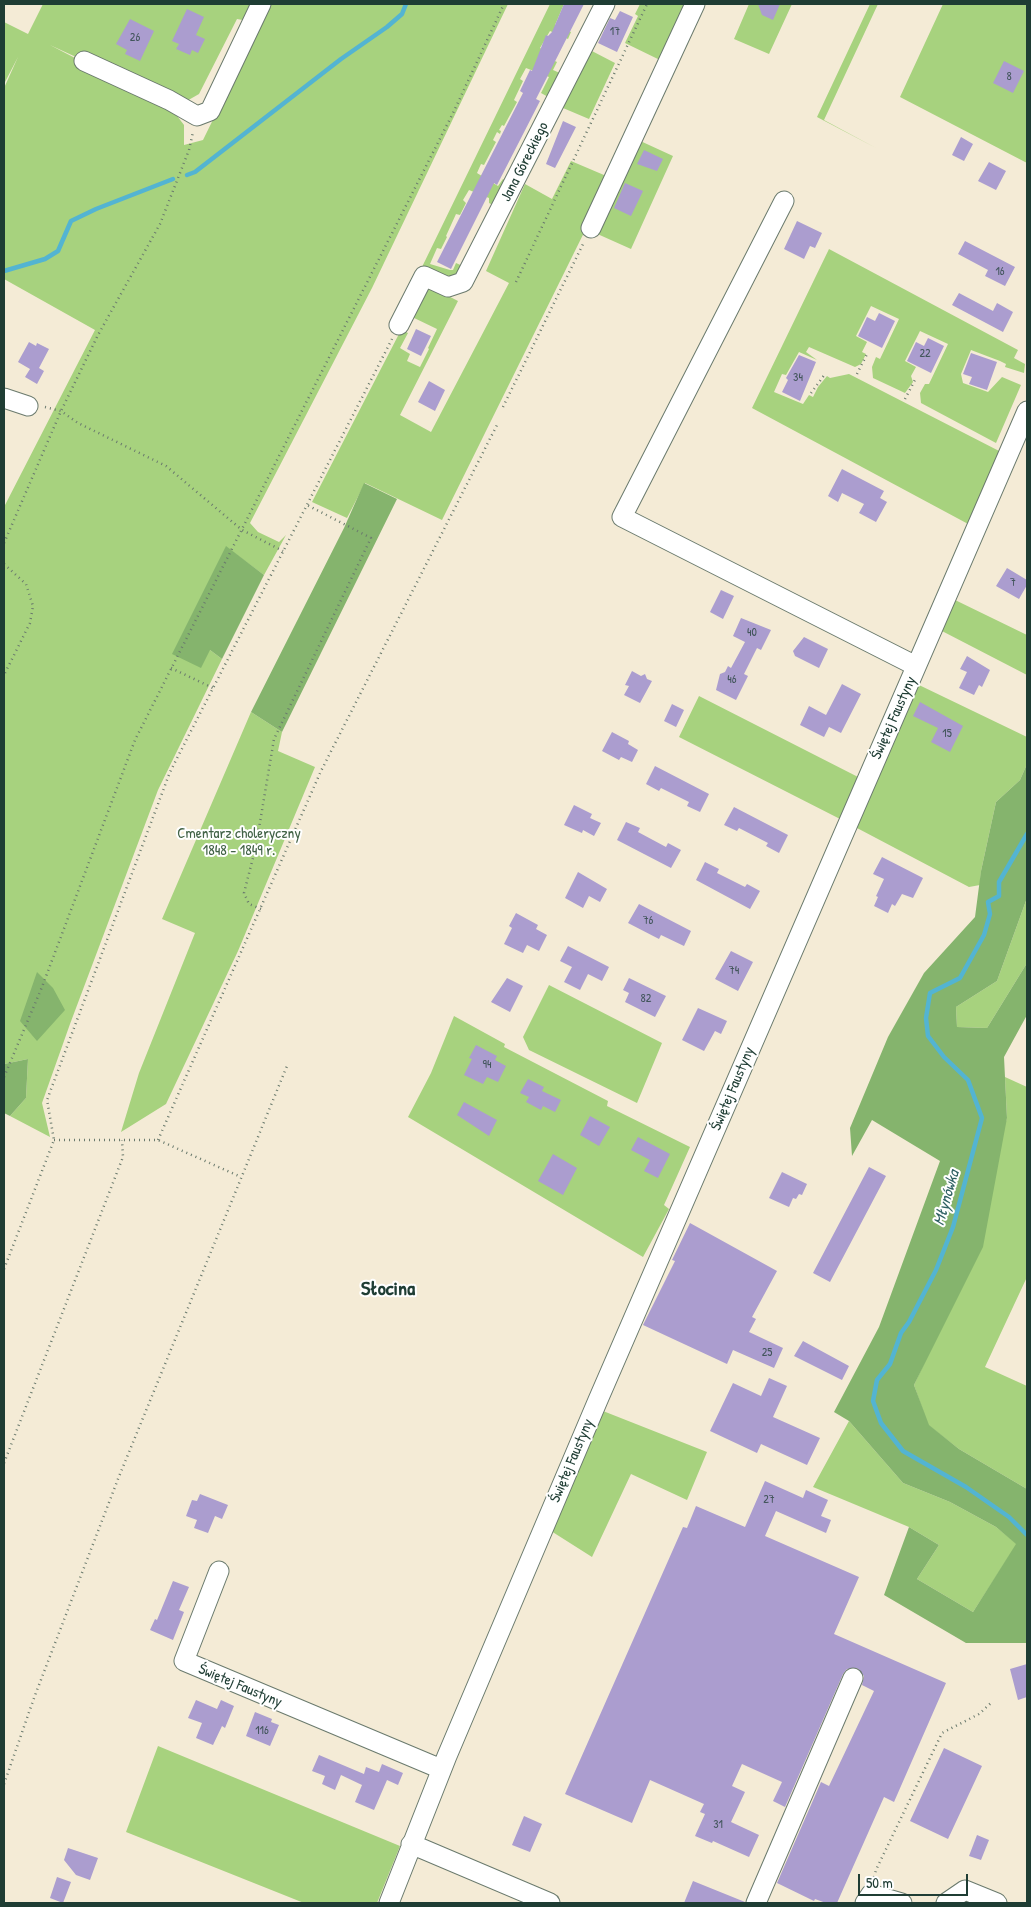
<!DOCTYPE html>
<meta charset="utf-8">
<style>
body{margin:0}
#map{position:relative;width:1031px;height:1907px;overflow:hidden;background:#f4ebd6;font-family:"Patrick Hand",sans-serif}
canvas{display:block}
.frame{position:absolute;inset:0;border:5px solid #1f3d34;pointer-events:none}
.scale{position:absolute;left:858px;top:1874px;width:110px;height:22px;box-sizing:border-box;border:2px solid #1f3d34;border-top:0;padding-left:6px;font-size:15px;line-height:18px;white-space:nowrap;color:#1f3d34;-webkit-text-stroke:4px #fff;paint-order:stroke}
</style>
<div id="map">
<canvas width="1031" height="1907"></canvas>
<div class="frame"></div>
<div class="scale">50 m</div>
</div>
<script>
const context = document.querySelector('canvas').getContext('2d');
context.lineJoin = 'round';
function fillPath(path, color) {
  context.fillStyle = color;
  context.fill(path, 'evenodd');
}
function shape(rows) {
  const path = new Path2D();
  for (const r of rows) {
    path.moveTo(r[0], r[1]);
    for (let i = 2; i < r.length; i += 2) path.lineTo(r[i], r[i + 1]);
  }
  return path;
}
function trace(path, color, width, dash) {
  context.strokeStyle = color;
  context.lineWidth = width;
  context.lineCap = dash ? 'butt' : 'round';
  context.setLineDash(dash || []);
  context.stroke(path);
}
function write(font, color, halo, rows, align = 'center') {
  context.font = font + ' "Patrick Hand",sans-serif';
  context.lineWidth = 4;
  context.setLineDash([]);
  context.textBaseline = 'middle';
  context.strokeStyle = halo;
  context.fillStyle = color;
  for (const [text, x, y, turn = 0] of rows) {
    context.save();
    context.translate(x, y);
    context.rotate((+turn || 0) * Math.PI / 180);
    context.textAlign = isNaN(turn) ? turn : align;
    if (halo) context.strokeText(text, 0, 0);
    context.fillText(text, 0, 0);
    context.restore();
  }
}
fillPath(shape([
 [43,4,255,4,248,21,237,19,199,94,185,102,87,53,76,57,50,45,171,108,184,125,184,145,203,140,270,4,508,4,372,288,250,523,258,532,279,542,286,535,264,575,226,547,210,650,222,659,158,790,70,1024,42,1103,50,1137,10,1116,26,1098,28,1059,4,1064,4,507,95,330,4,279,4,88,18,57,4,84,4,22,28,34],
 [550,4,564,4,555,25,571,32,568,39,550,31,540,48,542,49,540,54,557,62,553,70,562,74,550,98,541,93,549,77,526,68,520,79,523,81,514,100,517,102,504,126,502,125,499,130,501,131,500,134,497,132,493,140,496,142,484,165,481,164,477,173,498,186,503,179,509,182,495,206,489,203,489,198,469,190,463,200,466,203,460,215,456,214,446,236,447,237,441,249,437,248,430,264,450,270,453,270,456,263,465,267,462,274,448,280,422,267],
 [640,4,689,4,662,61,625,43,638,16,635,14],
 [749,4,792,4,769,54,734,39],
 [870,4,878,4,824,120,876,148,817,117],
 [943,4,1027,4,1027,163,900,97],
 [590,50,615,63,589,119,563,108],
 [636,139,673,156,631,249,593,232],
 [571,161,611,178,442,520,365,483,347,518,312,502,400,332,402,330,408,333,400,348,410,354,407,361,420,367,429,349,428,348,437,329,410,316,425,284,458,301,400,415,431,432,509,283,486,271,525,184,552,199],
 [829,249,1018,350,1014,358,1025,364,1024,373,1005,367,1006,364,1000,361,971,350,961,374,963,383,988,392,1002,377,1021,385,996,443,921,403,920,393,925,384,929,384,948,344,920,331,905,361,916,367,911,376,913,382,905,393,873,378,872,367,876,357,880,359,899,319,871,306,856,336,867,342,862,352,866,354,861,364,855,367,809,347,806,352,817,360,799,352,786,375,782,374,774,392,803,404,809,395,813,397,818,387,827,376,830,378,849,374,1003,453,970,525,752,408],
 [953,599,1027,635,1027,675,940,630],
 [919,685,1027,737,1027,764,1020,780,996,802,981,871,980,885,969,887,857,828,856,822],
 [699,696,860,778,842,820,679,737],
 [251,712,282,732,278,751,315,767,238,951,166,1104,121,1132,139,1073,195,933,162,919],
 [1027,898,1027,963,987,1028,957,1027,956,1007,997,981],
 [549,985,662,1043,637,1103,529,1050,523,1037],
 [454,1016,505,1044,504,1047,608,1101,607,1106,690,1147,664,1205,669,1209,643,1257,408,1117,431,1073],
 [1005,1077,1027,1087,1027,1277,985,1367,1027,1386,1027,1489,959,1449,928,1425,914,1385,941,1327,1007,1118],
 [603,1411,707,1452,687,1500,631,1474,592,1557,551,1531],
 [849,1421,903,1483,950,1502,996,1527,1017,1544,973,1612,917,1579,939,1545,909,1527,813,1487],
 [158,1746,400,1846,377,1903,304,1903,126,1832]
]), '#a7d27e');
fillPath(shape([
 [364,483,397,499,282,732,251,712,344,528],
 [226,546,264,575,222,659,210,650,201,668,172,654],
 [1027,764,1027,898,997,981,956,1007,957,1027,987,1028,1027,963,1027,1015,1004,1057,1007,1118,983,1247,914,1385,929,1425,959,1449,1027,1489,1027,1643,966,1643,884,1595,909,1527,939,1545,917,1579,973,1612,1016,1544,996,1527,950,1502,903,1483,849,1421,834,1412,879,1327,940,1161,872,1120,852,1156,850,1128,888,1037,924,973,975,917,981,871,996,802,1020,780],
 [37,972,53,988,65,1010,37,1041,20,1021],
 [28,1059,26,1098,10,1116,4,1113,4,1064]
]), '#85b46d');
trace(shape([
 [187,175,195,172,341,59,387,27,402,14,406,4],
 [4,271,45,259,58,251,71,221,96,209,173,179],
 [1027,834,999,882,999,896,988,902,990,914,984,935,960,978,930,993,926,1018,928,1036,944,1057,968,1080,982,1118,953,1227,936,1270,909,1322,901,1333,890,1364,877,1380,873,1401,881,1423,903,1451,966,1487,1009,1517,1027,1535]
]), '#53b4d2', 4.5);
fillPath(shape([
 [564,4,584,4,536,99,540,101,497,185,494,183,451,269,437,262,523,93,520,91,530,70,532,71,546,35,548,36,552,32],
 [758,4,780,4,773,20,762,15],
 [187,9,204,17,196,35,205,39,198,53,192,50,190,55,176,49,179,44,172,41],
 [620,11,633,17,617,52,598,43,610,18,615,20],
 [130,19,154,31,140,61,125,54,127,50,116,44],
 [1004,61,1024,71,1013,93,993,83],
 [563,121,576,127,555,168,546,164],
 [961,137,973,144,964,161,952,155],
 [644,150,663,159,657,171,637,164],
 [989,162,1006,171,996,190,978,181],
 [625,183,643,191,631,216,614,208],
 [797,221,822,233,815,248,810,246,804,259,784,249],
 [965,241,1015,267,1005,286,985,276,988,270,958,254],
 [959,293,993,311,997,303,1013,312,1003,332,952,305],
 [879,313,895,321,882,348,858,336,867,317,875,321],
 [416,329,431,336,421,356,407,349],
 [928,338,944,346,931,373,907,361,916,342,924,346],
 [29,342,36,346,37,343,49,349,39,368,44,371,37,384,25,377,30,369,18,362],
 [971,353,997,362,987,390,969,384,972,377,963,374],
 [799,355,816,362,800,401,782,392,788,380,786,378],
 [429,381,445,390,435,411,418,402],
 [842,469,884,491,880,498,887,502,876,522,859,513,864,504,842,493,838,502,828,496],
 [1007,568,1027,580,1027,585,1019,599,996,586],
 [721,590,734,596,723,619,710,612],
 [741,618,771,630,761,650,757,648,744,674,748,676,736,700,716,690,720,674,725,672,728,666,731,668,745,642,733,636],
 [804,637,828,649,819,668,795,656,793,651],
 [967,656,990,670,982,687,979,685,974,695,959,688,967,672,960,669],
 [632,671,641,676,645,674,647,679,652,681,640,703,624,695,629,686,625,685],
 [842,684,861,694,841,733,829,727,824,737,800,725,809,706,826,715],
 [920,702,963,726,950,752,931,742,938,728,913,716],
 [672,704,684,710,676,727,664,721],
 [612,732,629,741,628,744,638,750,632,762,621,757,619,760,602,751],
 [655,766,709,794,700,812,687,806,689,802,661,788,659,791,646,784],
 [574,805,592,814,590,818,601,823,594,836,583,830,582,833,564,825],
 [734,807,788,835,779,853,766,846,768,843,739,828,737,831,724,825],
 [626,822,640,828,638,832,666,847,668,843,681,850,671,868,617,840],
 [882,857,923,878,913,898,902,894,895,906,892,904,888,913,874,906,878,897,876,896,884,879,873,874],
 [705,862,719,869,717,873,745,887,747,884,760,891,750,909,696,880],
 [578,872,607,889,600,902,589,896,583,908,565,898],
 [639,904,691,931,684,946,661,935,659,939,628,923],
 [516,913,538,925,536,929,547,935,539,951,527,945,523,953,504,944,512,928,509,926],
 [568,946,609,967,602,981,588,974,580,990,564,982,572,967,560,961],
 [731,951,753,962,738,991,715,979],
 [507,978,523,986,510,1012,491,1002],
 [629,978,666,996,655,1017,625,1002,629,993,623,990],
 [698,1008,727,1021,721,1034,715,1031,704,1051,682,1040],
 [476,1045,497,1056,495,1060,506,1066,498,1082,487,1077,483,1084,464,1075,472,1059,469,1058],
 [528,1079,544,1087,542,1091,561,1100,555,1112,543,1106,541,1110,526,1102,529,1097,520,1093],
 [464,1102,497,1120,489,1136,457,1115],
 [590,1116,610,1127,599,1146,580,1135],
 [638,1137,670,1154,658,1178,644,1171,650,1160,631,1150],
 [553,1154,577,1168,563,1195,538,1181],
 [869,1167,886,1176,830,1282,813,1273],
 [782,1172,807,1184,802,1195,799,1194,796,1199,793,1198,789,1207,769,1198],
 [690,1223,777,1271,752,1317,756,1319,749,1332,783,1348,774,1368,733,1350,727,1364,643,1325,675,1261,672,1260],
 [803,1341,849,1366,842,1380,794,1356],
 [769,1378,787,1386,773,1417,820,1438,807,1465,761,1444,757,1453,710,1431,733,1383,761,1396],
 [765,1481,803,1498,806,1490,828,1500,821,1516,831,1520,826,1533,776,1511,765,1536,859,1577,834,1634,946,1683,894,1802,884,1797,837,1903,826,1903,815,1899,814,1901,777,1883,821,1782,829,1786,874,1691,862,1685,864,1676,857,1668,847,1669,843,1674,785,1807,773,1801,782,1782,742,1764,732,1786,745,1792,731,1822,759,1835,749,1857,713,1841,712,1843,695,1836,705,1814,700,1812,704,1804,650,1780,632,1823,565,1794,683,1527,687,1528,696,1506,745,1527],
 [200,1494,228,1505,222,1519,215,1516,208,1533,194,1528,197,1520,186,1516,192,1500,197,1501],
 [173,1581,189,1587,179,1610,184,1612,173,1640,150,1630,155,1619,157,1620],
 [1027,1664,1027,1697,1018,1700,1010,1669],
 [196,1700,217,1709,221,1700,234,1706,225,1728,222,1726,213,1745,196,1738,202,1723,188,1718],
 [255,1712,272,1719,271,1722,279,1725,270,1746,246,1736],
 [944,1748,982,1766,948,1839,910,1821],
 [319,1755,364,1774,366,1767,379,1772,382,1764,403,1773,398,1785,387,1780,374,1810,355,1802,362,1785,341,1775,335,1790,322,1784,325,1776,312,1771],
 [524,1816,542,1824,530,1852,512,1845],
 [977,1835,989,1840,981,1860,969,1856],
 [68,1848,98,1858,90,1880,76,1875,64,1860],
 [57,1877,71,1882,63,1903,50,1898],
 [693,1881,745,1902,745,1903,684,1903]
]), '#ab9dcf');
const minor = shape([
 [84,61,169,100,197,116,210,111,261,4],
 [784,201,622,517,916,666],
 [591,228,695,4],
 [399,325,424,276,448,287,463,282,605,4],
 [4,398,28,406],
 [219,1571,184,1661,441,1769],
 [411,1844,550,1903],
 [389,1903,447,1756,598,1400,1027,411],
 [756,1903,853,1678],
 [865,1903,871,1894,902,1903],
 [946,1903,965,1890,997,1903]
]);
trace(minor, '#6a7a6d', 21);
trace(shape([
 [516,282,647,4],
 [857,374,867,354],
 [811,393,825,374],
 [905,399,916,378],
 [45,407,61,411,78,423,166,466,242,530,283,551],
 [503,407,584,242],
 [4,543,61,411,98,335,160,224,189,150,193,132],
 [4,564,26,584,33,606,30,623,4,675],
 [171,668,213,688],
 [261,909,249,904,244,893,256,846,274,739,371,538,307,505],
 [4,1077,42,987,135,740,454,111,504,4],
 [54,1140,158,1140,241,1177],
 [158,1140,321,771,498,423],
 [4,1269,54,1140,47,1100,170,772,392,339],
 [4,1463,123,1157,122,1140],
 [4,1784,34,1698,118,1479,287,1066],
 [874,1877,876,1870,942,1733,979,1714,992,1702]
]), '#6a7a6d', 2.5, [1, 4]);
trace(minor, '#fff', 19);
write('12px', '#42555b', null, [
 ["17",615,32],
 ["26",135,38],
 ["8",1009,77],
 ["16",1000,272],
 ["22",925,354],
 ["34",798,378],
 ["7",1013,583],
 ["40",752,633],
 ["46",732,680],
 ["15",947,734],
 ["76",648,921],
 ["74",734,971],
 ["82",646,999],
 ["94",487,1065],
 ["25",767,1353],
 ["27",769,1500],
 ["116",262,1731],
 ["31",718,1825]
]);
write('15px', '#1f3d34', '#fff', [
 ["Jana Góreckiego",525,162,-63],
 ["Świętej Faustyny",894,718,-66],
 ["Świętej Faustyny",733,1089,-67],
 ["Świętej Faustyny",572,1461,-67],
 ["Świętej Faustyny",240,1686,23]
]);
write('15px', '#416246', '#fff', [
 ["Cmentarz choleryczny",239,834],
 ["1848 - 1849 r.",239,851]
]);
write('italic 16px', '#2f6163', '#fff', [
 ["Młynówka",947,1198,-74]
]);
write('bold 20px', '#1f3d34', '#fff', [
 ["Słocina",388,1290]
]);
</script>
